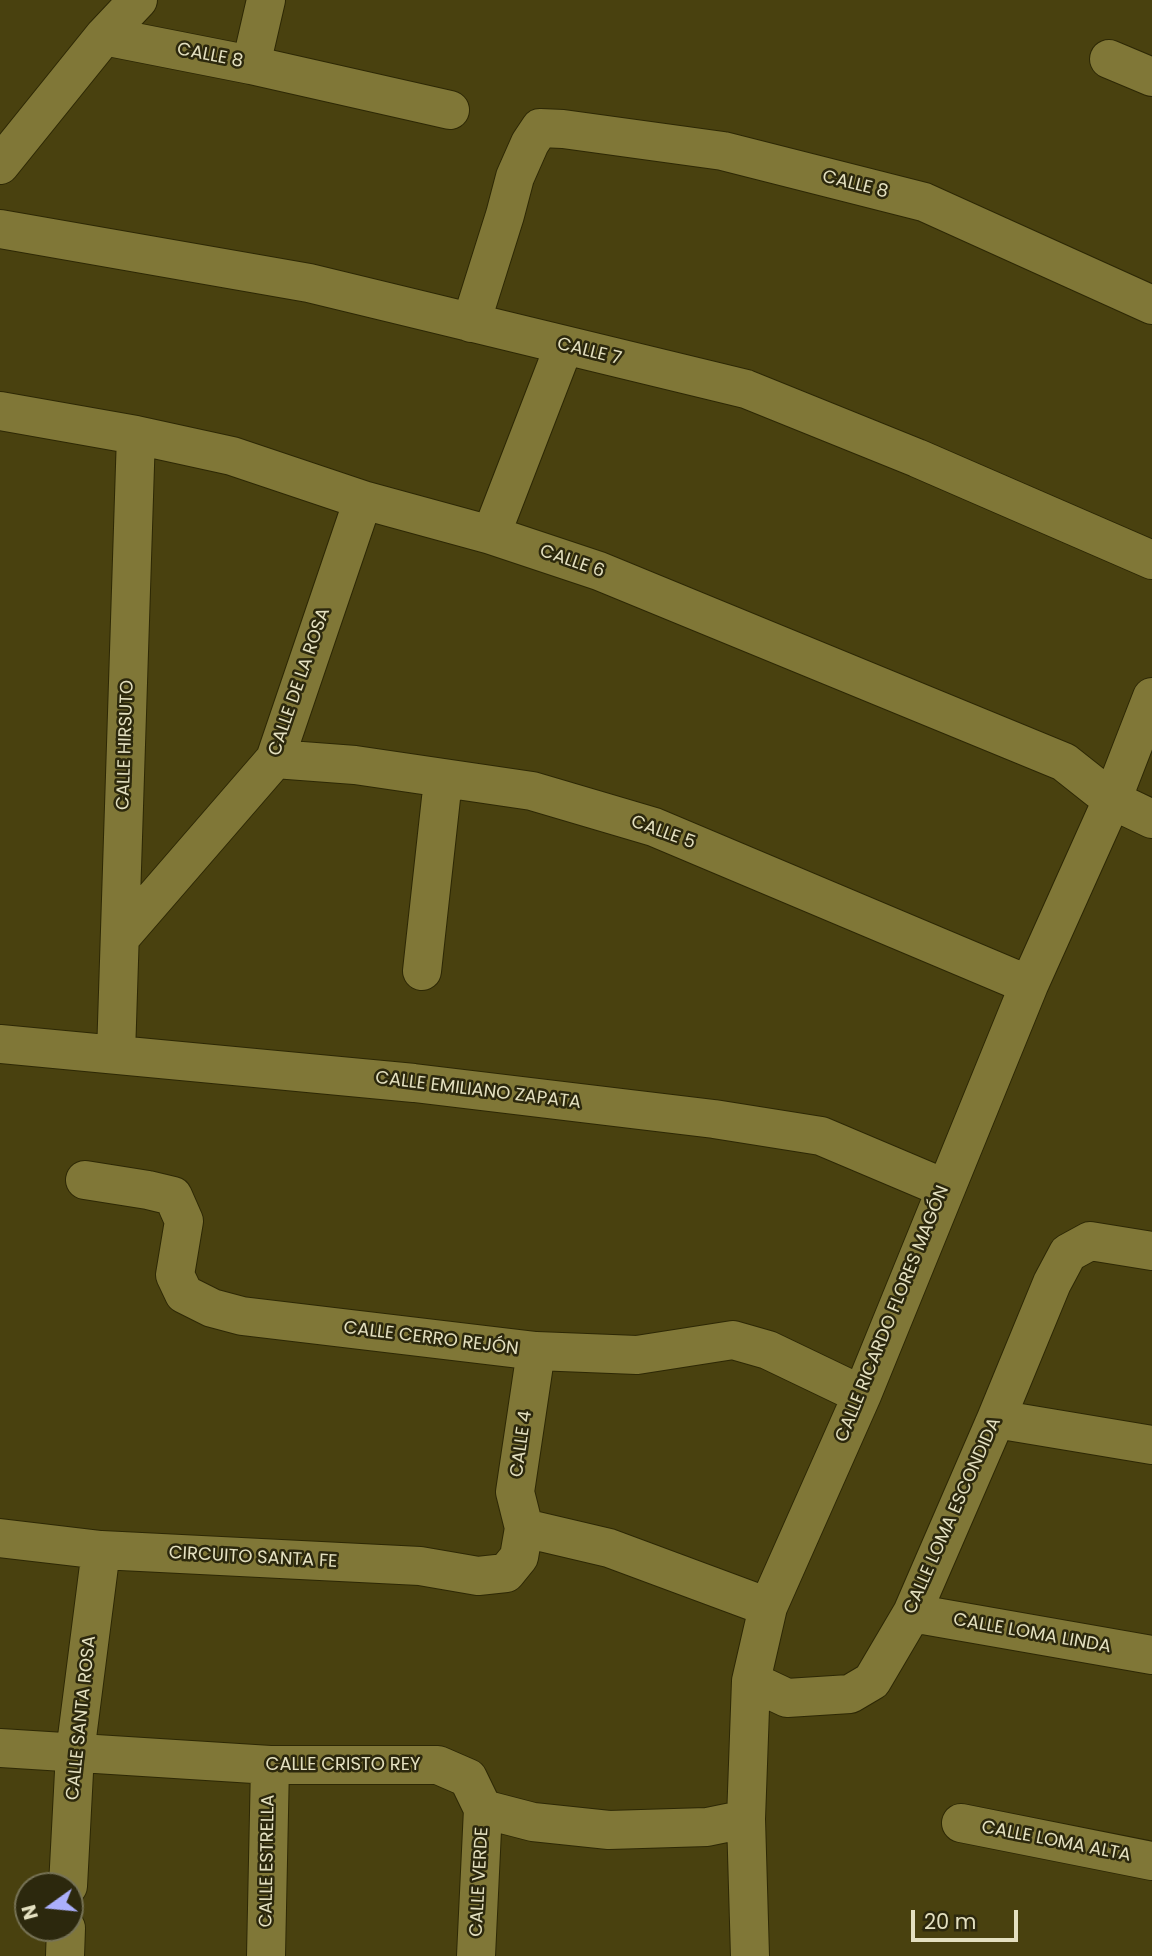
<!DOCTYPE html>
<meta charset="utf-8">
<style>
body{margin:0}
#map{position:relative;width:1152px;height:1956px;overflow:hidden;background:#49410f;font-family:Poppins,sans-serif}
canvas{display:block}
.north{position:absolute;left:14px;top:1872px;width:70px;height:70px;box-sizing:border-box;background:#2c280d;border:2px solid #767255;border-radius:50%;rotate:255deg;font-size:19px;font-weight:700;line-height:28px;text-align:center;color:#e4e0c0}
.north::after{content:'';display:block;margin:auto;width:24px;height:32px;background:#abaffb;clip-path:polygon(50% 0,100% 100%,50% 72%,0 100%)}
.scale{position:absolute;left:911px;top:1910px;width:107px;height:32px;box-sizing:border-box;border:4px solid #e4e0c0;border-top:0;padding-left:9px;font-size:21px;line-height:24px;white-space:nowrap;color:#e4e0c0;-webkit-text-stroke:5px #2c280d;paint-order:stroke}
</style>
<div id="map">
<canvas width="1152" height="1956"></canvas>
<div class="north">N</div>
<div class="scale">20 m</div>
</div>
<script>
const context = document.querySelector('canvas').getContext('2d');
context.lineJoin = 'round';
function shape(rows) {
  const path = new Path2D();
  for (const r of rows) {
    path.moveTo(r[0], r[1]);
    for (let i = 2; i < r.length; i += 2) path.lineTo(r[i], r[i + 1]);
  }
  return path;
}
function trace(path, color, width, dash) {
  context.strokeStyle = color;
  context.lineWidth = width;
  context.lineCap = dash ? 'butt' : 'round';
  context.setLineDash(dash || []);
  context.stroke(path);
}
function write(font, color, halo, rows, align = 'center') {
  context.font = font + ' Poppins,sans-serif';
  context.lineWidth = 5;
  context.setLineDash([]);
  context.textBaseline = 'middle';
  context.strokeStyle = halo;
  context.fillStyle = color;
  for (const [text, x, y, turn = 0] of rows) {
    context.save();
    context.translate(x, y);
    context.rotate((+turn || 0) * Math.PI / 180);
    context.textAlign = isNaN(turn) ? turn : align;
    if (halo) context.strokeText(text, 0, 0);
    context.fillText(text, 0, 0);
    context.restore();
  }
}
const minor = shape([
 [104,36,251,65,266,0],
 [1109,59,1152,77],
 [251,65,450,110],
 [0,165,104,36,138,0],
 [0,229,309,283,746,389,917,458,1152,560],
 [471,323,505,215,515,177,530,143,540,128,563,129,723,151,924,202,1152,305],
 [0,411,136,435,232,456,363,500,491,535,599,571,1064,762,1112,800,1152,819],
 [491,535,564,346],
 [275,759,355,765,532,791,654,827,1029,985],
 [120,938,275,759,363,500],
 [422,971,443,780],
 [0,1044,414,1083,714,1119,821,1136,944,1188],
 [116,1054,136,435],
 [85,1180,148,1190,173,1196,184,1221,175,1275,184,1294,212,1308,242,1316,536,1351,637,1355,733,1340,768,1350,862,1395],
 [996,1419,1152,1445],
 [524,1528,609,1548,768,1607],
 [0,1538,101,1550,420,1566,478,1576,506,1573,519,1557,524,1528,515,1492,536,1351],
 [912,1613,1152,1655],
 [751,1681,787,1698,850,1694,872,1681,912,1613,996,1419,1052,1283,1068,1253,1090,1241,1152,1251],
 [0,1748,270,1765,438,1765,468,1778,483,1809,533,1822,609,1830,707,1827,746,1819],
 [961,1823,1152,1861],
 [68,1886,75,1753,101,1550],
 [65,1956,66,1928],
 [266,1956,270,1765],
 [476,1956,483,1809],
 [750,1956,746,1819,751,1681,768,1607,862,1395,1029,985,1112,800,1152,697]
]);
trace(minor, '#2d2805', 40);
trace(minor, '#807737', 38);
write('18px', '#e4e0c0', '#2c280d', [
 ["CALLE 8",210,56,11],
 ["CALLE 8",855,185,14],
 ["CALLE 7",589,352,14],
 ["CALLE 6",572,562,19],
 ["CALLE DE LA ROSA",300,682,-71],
 ["CALLE HIRSUTO",126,745,-88],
 ["CALLE 5",663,833,20],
 ["CALLE EMILIANO ZAPATA",478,1091,7],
 ["CALLE RICARDO FLORES MAGÓN",893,1314,-68],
 ["CALLE CERRO REJÓN",431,1339,7],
 ["CALLE 4",522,1444,-82],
 ["CALLE LOMA ESCONDIDA",953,1516,-66],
 ["CIRCUITO SANTA FE",253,1558,3],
 ["CALLE LOMA LINDA",1032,1634,10],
 ["CALLE SANTA ROSA",82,1718,-84],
 ["CALLE CRISTO REY",343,1765],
 ["CALLE LOMA ALTA",1056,1842,11],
 ["CALLE ESTRELLA",268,1861,-89],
 ["CALLE VERDE",480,1882,-87]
]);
</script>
